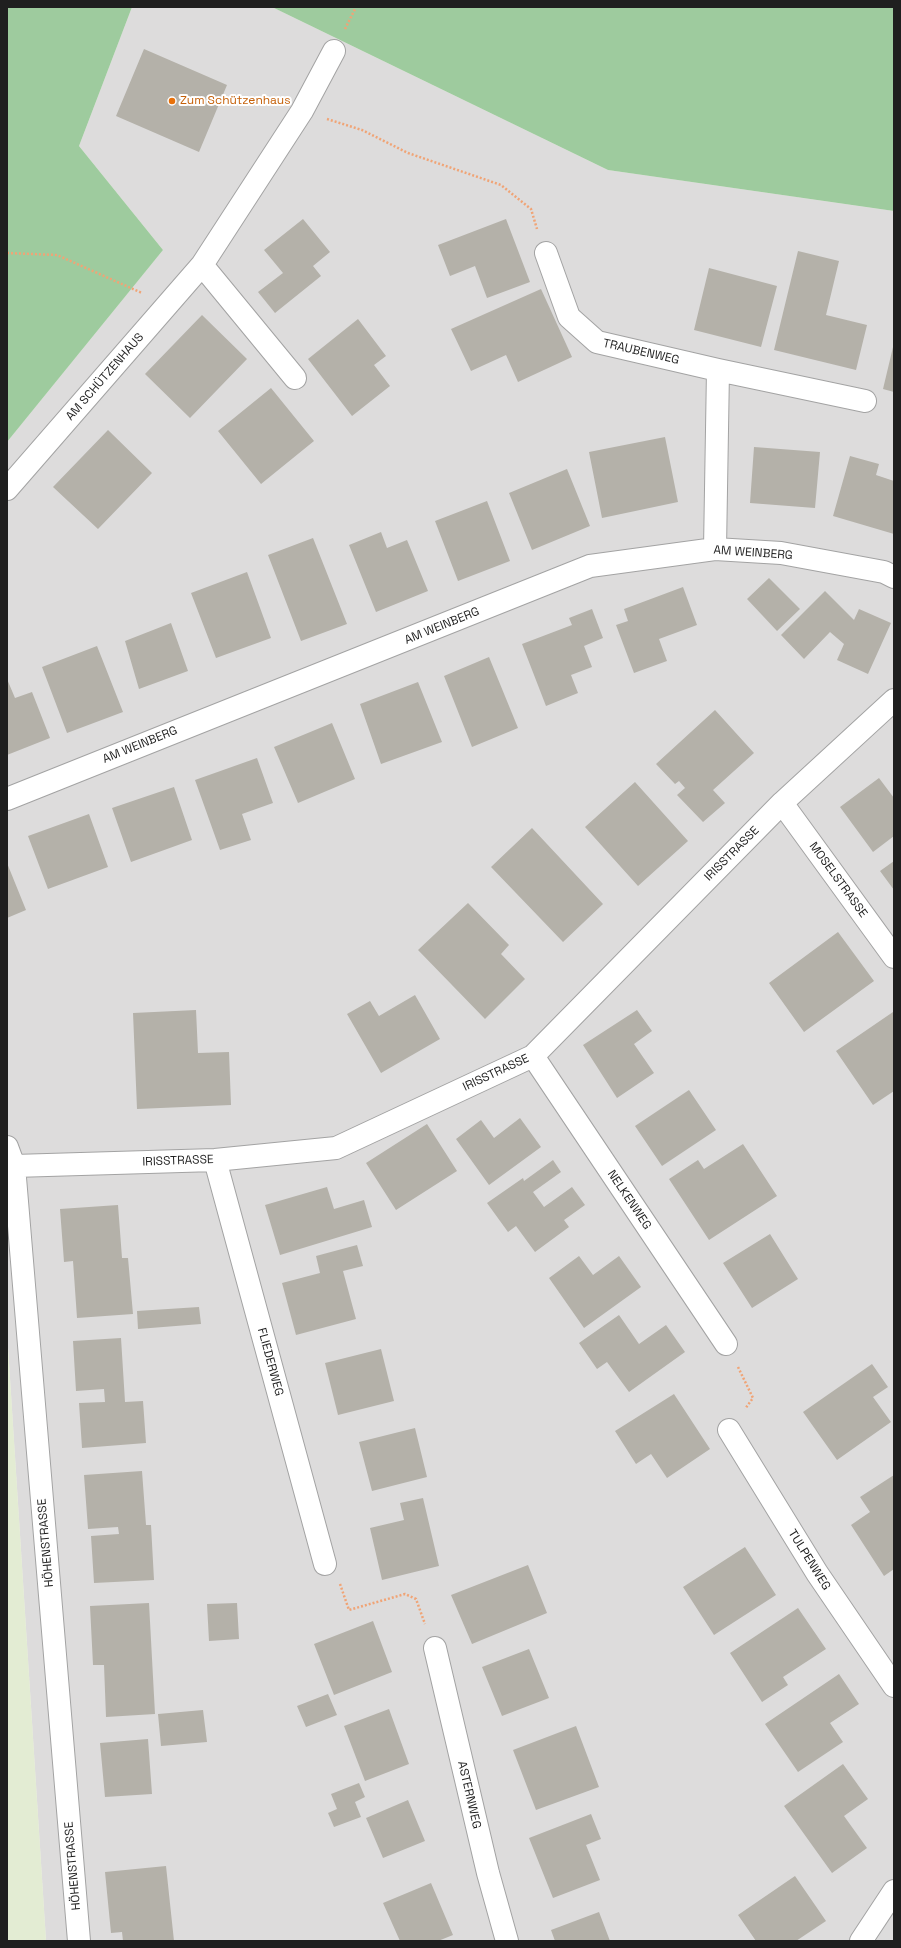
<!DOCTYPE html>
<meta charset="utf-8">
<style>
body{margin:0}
#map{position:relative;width:901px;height:1948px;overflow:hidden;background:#efefe6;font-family:"Space Grotesk",sans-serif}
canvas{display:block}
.frame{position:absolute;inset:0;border:8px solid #1f1f1f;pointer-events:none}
</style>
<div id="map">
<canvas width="901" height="1948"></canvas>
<div class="frame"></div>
</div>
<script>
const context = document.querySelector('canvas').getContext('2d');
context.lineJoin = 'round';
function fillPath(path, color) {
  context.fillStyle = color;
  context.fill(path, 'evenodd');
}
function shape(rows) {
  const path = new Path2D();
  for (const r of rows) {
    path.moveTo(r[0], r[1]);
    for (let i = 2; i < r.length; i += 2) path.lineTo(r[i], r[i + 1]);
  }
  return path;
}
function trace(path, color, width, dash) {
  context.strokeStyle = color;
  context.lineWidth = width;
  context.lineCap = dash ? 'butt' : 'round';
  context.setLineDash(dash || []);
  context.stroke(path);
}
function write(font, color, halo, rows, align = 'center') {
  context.font = font + ' "Space Grotesk",sans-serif';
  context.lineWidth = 4;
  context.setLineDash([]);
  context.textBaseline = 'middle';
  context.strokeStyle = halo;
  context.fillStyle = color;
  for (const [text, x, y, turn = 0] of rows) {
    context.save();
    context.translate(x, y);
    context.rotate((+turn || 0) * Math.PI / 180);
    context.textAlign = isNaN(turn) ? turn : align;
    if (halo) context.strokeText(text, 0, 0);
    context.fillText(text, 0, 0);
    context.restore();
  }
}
fillPath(shape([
 [132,7,272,7,608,170,894,211,894,1941,46,1941,7,1332,7,442,163,250,79,146]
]), '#dddcdc');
fillPath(shape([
 [7,1332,46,1941,7,1941]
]), '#e3ecd3');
fillPath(shape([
 [7,7,132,7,79,146,163,250,7,442],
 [272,7,894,7,894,211,608,170]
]), '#9ecb9e');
fillPath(shape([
 [144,49,227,85,199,152,116,116],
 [303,219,330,252,313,266,321,276,275,313,258,292,283,273,264,250],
 [506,219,530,282,487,298,475,266,450,276,438,245],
 [798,251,839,261,826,315,867,325,856,370,774,350],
 [709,268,777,286,761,347,694,330],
 [541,289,572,357,518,382,506,355,471,371,451,329],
 [202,315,247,359,190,418,145,374],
 [358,319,386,356,374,365,390,386,352,416,308,359],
 [893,347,894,347,894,392,883,389],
 [271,388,314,441,261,484,218,431],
 [108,430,152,473,98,529,53,487],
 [665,437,678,502,602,518,589,452],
 [754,447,820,452,815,508,750,503],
 [850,456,879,464,876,475,894,481,894,534,833,516],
 [567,469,590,526,532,550,509,493],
 [487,501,510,561,458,581,435,521],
 [381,532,387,548,407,540,428,591,376,612,349,545],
 [313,538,347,624,301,641,268,555],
 [247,572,271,638,216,658,191,593],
 [769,578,800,609,777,631,747,599],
 [683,587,697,625,659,639,667,661,634,673,616,625,628,621,624,609],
 [825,591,854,620,859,609,891,623,868,674,837,660,844,644,830,632,804,659,781,635],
 [592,609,603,638,584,646,592,667,571,675,578,693,546,706,522,644,572,625,569,618],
 [171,623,188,671,139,689,125,641],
 [97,646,123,712,67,733,42,667],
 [489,657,518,728,472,747,444,676],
 [7,679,15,698,32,692,50,738,7,755],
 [418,682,442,742,381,764,360,704],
 [715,710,754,753,713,790,725,803,703,822,677,795,685,788,679,781,675,784,656,764],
 [332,723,355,779,298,803,274,747],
 [257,758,273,803,242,814,251,840,220,850,195,780],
 [879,778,894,798,894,836,873,852,840,807],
 [635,782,688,841,638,886,585,827],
 [174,787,192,840,131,862,112,808],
 [89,814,108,867,48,889,28,836],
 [532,828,603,904,563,942,491,867],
 [894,861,894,890,880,871],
 [7,863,26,910,7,918],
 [468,903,509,945,501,954,525,979,485,1019,418,950],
 [838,932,874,981,804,1032,769,983],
 [415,995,440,1039,381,1073,347,1014,370,1001,379,1016],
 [196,1010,198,1053,229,1052,231,1105,137,1109,133,1013],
 [637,1010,652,1031,634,1044,654,1073,617,1098,583,1045],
 [893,1012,894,1091,873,1105,836,1051],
 [689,1090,716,1130,662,1166,635,1126],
 [520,1118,541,1147,489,1185,456,1139,481,1120,494,1138],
 [427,1124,457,1171,396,1210,366,1163],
 [743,1144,777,1196,709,1240,669,1179,698,1160,704,1169],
 [553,1160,561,1172,533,1192,544,1207,572,1187,585,1205,564,1220,569,1227,535,1252,516,1226,508,1232,487,1203,523,1178,524,1181],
 [327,1187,334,1209,364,1200,372,1227,280,1255,265,1205],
 [118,1205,122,1258,128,1258,133,1314,77,1318,73,1261,64,1262,60,1209],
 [770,1234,798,1279,752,1308,723,1263],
 [357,1245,363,1266,343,1271,356,1319,296,1335,282,1283,320,1273,316,1256],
 [579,1256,593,1275,619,1256,641,1287,584,1328,549,1278],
 [199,1307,201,1324,138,1329,137,1311],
 [619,1315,639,1344,666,1325,685,1352,629,1392,607,1362,597,1369,579,1343],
 [121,1338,125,1402,143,1401,146,1443,82,1448,79,1403,105,1402,104,1389,76,1391,73,1341],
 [381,1349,394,1401,338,1415,325,1363],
 [872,1364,888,1387,873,1397,891,1422,837,1460,803,1412],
 [674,1394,710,1449,667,1478,651,1454,636,1464,615,1431],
 [415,1428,427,1477,372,1491,359,1442],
 [142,1471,146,1525,151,1525,154,1580,94,1583,91,1536,119,1534,118,1527,88,1529,84,1475],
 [894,1475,894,1569,884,1576,851,1525,870,1512,860,1497],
 [423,1498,439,1566,382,1580,370,1528,404,1520,400,1503],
 [745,1547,776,1595,714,1635,683,1587],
 [528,1565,547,1613,472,1644,451,1595],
 [149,1603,155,1714,106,1717,104,1665,93,1665,90,1606],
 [237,1603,239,1639,209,1641,207,1604],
 [798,1608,826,1649,783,1677,788,1685,762,1702,730,1653],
 [373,1621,392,1672,334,1695,314,1644],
 [529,1649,549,1698,502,1716,482,1667],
 [839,1674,859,1704,830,1723,843,1742,798,1772,765,1724],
 [328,1694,337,1715,306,1727,297,1706],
 [389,1709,409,1764,365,1781,344,1726],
 [203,1710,207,1742,161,1746,158,1714],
 [576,1726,599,1787,536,1810,513,1750],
 [148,1739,152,1794,105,1797,100,1743],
 [843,1764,868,1799,844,1816,867,1848,832,1873,784,1806],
 [359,1783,365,1797,355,1802,361,1817,334,1827,328,1813,337,1809,331,1794],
 [408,1800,425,1841,383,1858,366,1818],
 [591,1814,601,1839,586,1845,600,1880,553,1898,529,1838],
 [166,1866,174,1941,123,1941,122,1932,111,1933,105,1872],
 [795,1876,826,1921,796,1941,756,1941,738,1915],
 [431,1883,453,1935,438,1941,400,1941,383,1903],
 [599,1912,610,1941,555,1941,551,1930]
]), '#b4b1a9');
const street = shape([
 [546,253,569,317,597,342,718,370,865,401],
 [202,265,295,378],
 [7,489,202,265,302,111,334,51],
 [715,549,718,370],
 [7,799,590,566,715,549,781,553,884,572,894,577],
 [782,803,894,957],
 [533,1056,726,1344],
 [7,1147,14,1166,79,1941],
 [215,1160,325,1564],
 [14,1166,215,1160,336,1148,533,1056,782,803,894,700],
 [729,1430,817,1573,894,1686],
 [435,1648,488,1873,507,1941],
 [861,1941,894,1891]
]);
trace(street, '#a3a3a3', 24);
trace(shape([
 [345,29,356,7],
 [327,119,362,130,408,153,501,185,531,209,537,229],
 [7,253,57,255,142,293],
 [738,1367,753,1398,745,1409],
 [340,1584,349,1610,405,1594,416,1599,425,1624]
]), '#f0a476', 2.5, [2, 2]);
trace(street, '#fff', 22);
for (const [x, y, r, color] of [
 [172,101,4,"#e8710a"]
]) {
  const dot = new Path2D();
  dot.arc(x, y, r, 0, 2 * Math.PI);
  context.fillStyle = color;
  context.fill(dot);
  trace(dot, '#fff', 1.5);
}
write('12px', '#c56008', '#fff', [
 ["Zum Schützenhaus",180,101]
], 'left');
write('12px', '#1f1f1f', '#fff', [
 ["TRAUBENWEG",641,352,13],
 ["AM SCHÜTZENHAUS",105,377,-49],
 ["AM WEINBERG",753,553,4],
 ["AM WEINBERG",442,626,-22],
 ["AM WEINBERG",140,745,-22],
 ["IRISSTRASSE",732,854,-45],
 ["MOSELSTRASSE",838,880,54],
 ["IRISSTRASSE",496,1073,-25],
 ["IRISSTRASSE",178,1161,-2],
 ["NELKENWEG",629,1200,56],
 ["FLIEDERWEG",270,1362,75],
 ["HÖHENSTRASSE",46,1543,-95],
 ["TULPENWEG",809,1560,58],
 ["ASTERNWEG",469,1795,77],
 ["HÖHENSTRASSE",73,1866,-95]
]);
</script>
